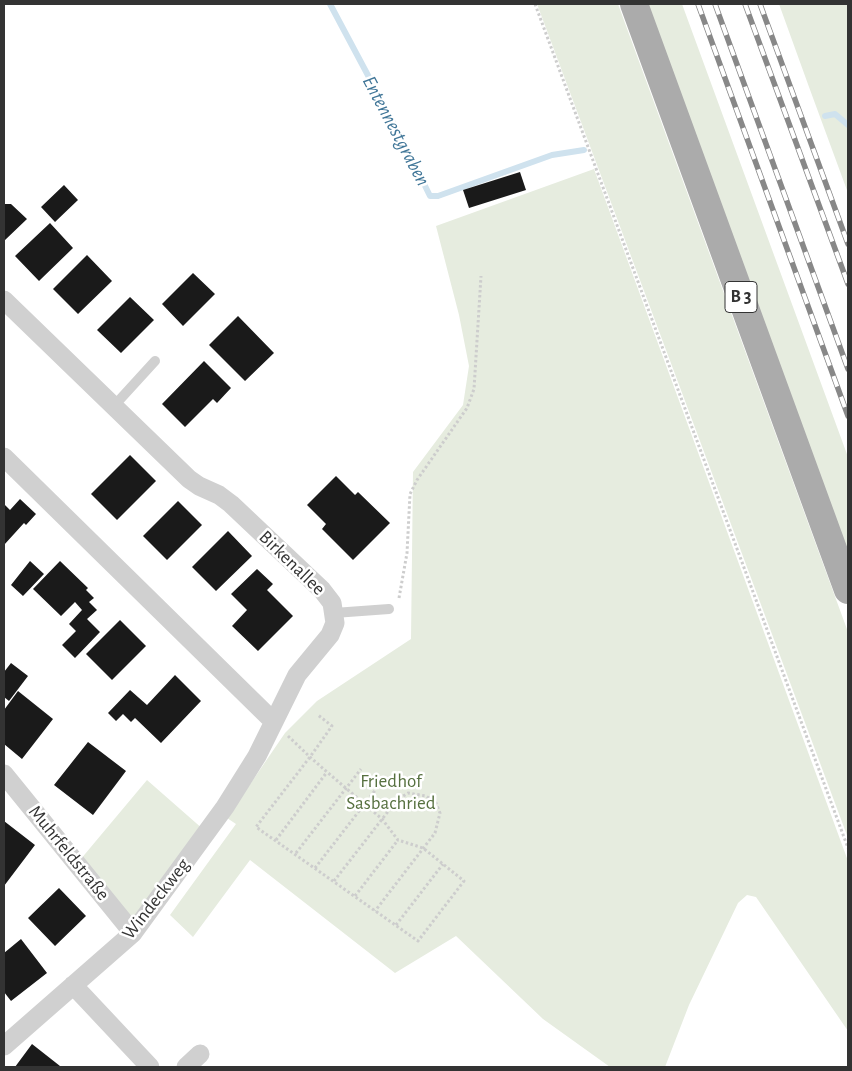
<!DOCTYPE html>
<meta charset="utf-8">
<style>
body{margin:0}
#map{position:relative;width:852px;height:1071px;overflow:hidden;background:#fff;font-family:"Alegreya Sans",sans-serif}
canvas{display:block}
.frame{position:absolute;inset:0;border:5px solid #333;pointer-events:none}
</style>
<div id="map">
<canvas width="852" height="1071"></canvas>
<div class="frame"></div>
</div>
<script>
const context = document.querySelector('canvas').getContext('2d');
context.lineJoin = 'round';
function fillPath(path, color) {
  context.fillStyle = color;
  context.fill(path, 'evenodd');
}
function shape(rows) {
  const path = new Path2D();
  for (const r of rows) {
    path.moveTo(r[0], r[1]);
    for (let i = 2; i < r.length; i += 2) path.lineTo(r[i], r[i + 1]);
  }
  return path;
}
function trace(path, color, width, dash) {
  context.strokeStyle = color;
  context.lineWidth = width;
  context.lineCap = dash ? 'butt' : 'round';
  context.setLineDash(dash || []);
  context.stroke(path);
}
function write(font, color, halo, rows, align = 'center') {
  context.font = font + ' "Alegreya Sans",sans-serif';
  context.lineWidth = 5;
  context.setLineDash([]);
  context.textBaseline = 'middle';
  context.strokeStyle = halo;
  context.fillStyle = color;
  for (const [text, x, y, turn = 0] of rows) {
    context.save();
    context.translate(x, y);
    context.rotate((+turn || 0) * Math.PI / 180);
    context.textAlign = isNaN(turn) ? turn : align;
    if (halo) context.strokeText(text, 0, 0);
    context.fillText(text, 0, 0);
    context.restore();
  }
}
fillPath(shape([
 [537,4,618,4,848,632,848,838],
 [646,4,682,4,848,457,848,553],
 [779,4,848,4,848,193,809,87],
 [594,169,848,861,848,1031,756,897,747,895,738,903,689,1005,665,1067,610,1067,543,1019,456,936,395,973,250,860,193,937,170,915,236,824,227,818,285,733,317,701,411,639,413,472,463,405,469,366,459,315,436,226],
 [147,780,204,830,132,924,80,860]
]), '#e6ecdf');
trace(shape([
 [330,4,404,143,430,196,438,196,552,155,584,150],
 [825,116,835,114,848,125]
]), '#cfe2ee', 6);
fillPath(shape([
 [520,172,526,190,469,208,463,190],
 [64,185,78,200,55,222,41,207],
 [4,204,11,204,27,219,4,241],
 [50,223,73,248,39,281,15,256],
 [87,255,112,281,78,314,53,289],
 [193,273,215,294,183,326,162,304],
 [130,297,154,320,121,353,97,330],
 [238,316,274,353,245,381,209,345],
 [204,361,231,388,217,403,213,399,185,427,162,404],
 [130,455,156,481,117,520,91,494],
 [336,476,355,495,358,492,390,523,353,560,322,529,326,524,307,505],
 [20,499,36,514,26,525,24,523,4,545,4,504,10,510],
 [178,501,202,525,167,560,143,536],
 [228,531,252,556,216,591,192,567],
 [30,561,44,574,23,596,11,585],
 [60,561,88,588,86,590,94,598,89,602,97,610,87,619,100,632,75,658,62,645,76,631,69,624,82,610,75,602,61,616,33,589],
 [257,569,273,584,267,590,293,616,258,651,232,626,247,610,231,594],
 [120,620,146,646,112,680,86,654],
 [11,663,28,676,9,701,4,697,4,672],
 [175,675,201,701,161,743,135,718,131,722,123,714,116,721,108,713,130,690,147,705],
 [18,691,53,719,22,759,4,744,4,710],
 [88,742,126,771,93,815,54,785],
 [4,821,35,845,4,886],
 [59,888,86,916,55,946,28,918],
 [21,939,47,973,11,1001,4,992,4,953],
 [32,1044,60,1066,59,1067,15,1067]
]), '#1a1a1a');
trace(shape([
 [535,4,848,848],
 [399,598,407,553,410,494,417,480,467,408,474,389,481,276],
 [288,736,310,757,327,772,382,819,398,840,423,848,464,881,418,941,256,827,310,757,332,726,318,715],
 [276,840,327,772],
 [296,853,361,769],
 [315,868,380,784],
 [334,881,397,800,408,793,426,796,436,803,440,813,435,833,375,911],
 [355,896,398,840],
 [396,925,443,864]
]), '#cdcdcd', 3, [2.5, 2.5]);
trace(shape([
 [113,407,155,361],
 [334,613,389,609]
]), '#d0d0d0', 10);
trace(shape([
 [4,300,189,479,199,486,219,495,231,504,322,590,332,603,335,623,330,635,297,675,257,756,225,807,133,933,4,1046],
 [4,457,273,721],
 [4,774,133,933],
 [73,985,150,1067],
 [186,1067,200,1054]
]), '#d0d0d0', 19);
trace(shape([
 [634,4,848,590]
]), '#ababab', 28);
const rail = shape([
 [698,4,848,416],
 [715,4,848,369],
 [745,4,848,284],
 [760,4,848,244]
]);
trace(rail, '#888', 5.5);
trace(rail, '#fff', 4, [11]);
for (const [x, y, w] of [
 [741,297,32]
]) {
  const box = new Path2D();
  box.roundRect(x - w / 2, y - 15.5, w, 31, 4);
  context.fillStyle = '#fff';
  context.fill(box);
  trace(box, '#333', 1);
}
write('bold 18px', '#333', null, [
 ["B 3",741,297]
]);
write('19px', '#333', '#fff', [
 ["Birkenallee",292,563,44],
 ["Muhrfeldstraße",69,853,51],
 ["Windeckweg",156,899,-52]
]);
write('19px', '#56703f', '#fff', [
 ["Friedhof",391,781],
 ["Sasbachried",391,803]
]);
write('italic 20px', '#3f7597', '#fff', [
 ["Entennestgraben",396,131,62]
]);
</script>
